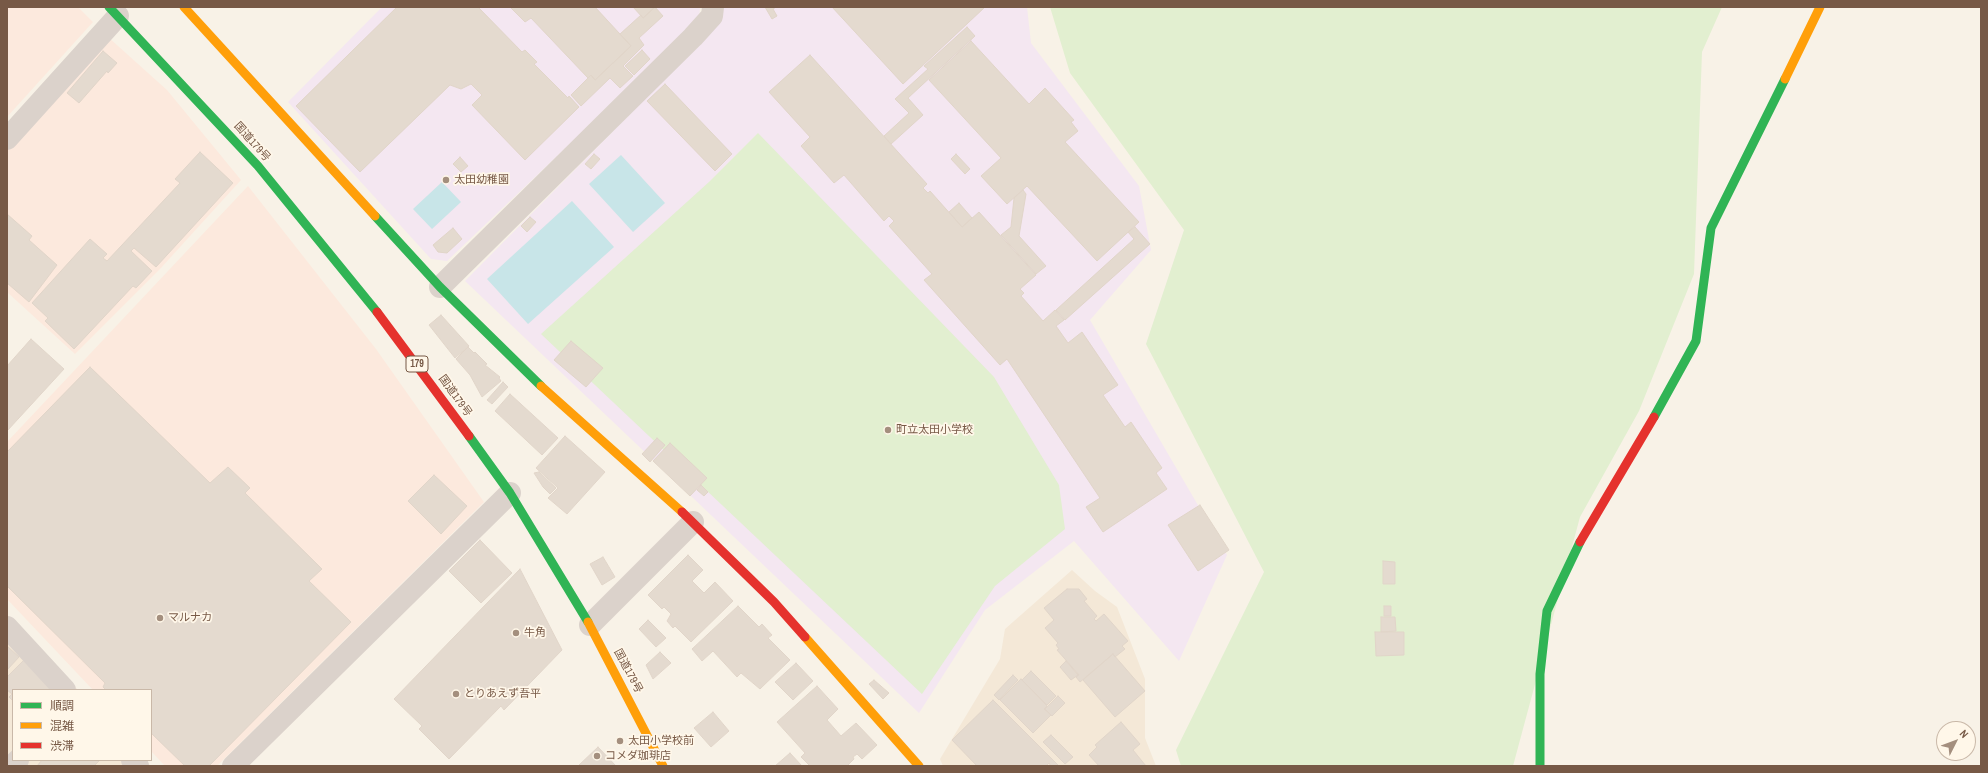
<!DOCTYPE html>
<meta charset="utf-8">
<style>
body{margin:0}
#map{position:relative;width:1988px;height:773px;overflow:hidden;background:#f8f2e7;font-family:"Archivo Narrow","Noto Sans JP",sans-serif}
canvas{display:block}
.frame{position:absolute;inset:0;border:8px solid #775946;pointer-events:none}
.legend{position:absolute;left:12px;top:689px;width:140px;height:72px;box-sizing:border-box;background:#fff7e9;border:1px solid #c9b8a8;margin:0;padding:5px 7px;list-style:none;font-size:12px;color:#775946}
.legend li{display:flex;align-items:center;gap:8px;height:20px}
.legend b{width:20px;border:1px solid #c9b8a8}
.north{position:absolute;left:1936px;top:721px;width:40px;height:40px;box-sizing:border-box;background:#fff7e9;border:1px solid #c9b8a8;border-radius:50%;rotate:48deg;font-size:11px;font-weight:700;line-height:16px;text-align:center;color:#775946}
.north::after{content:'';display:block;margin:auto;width:14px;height:18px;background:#a48f7e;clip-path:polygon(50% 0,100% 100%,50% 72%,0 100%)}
</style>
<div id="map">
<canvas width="1988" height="773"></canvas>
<div class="frame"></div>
<ul class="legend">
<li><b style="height:5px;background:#30b455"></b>順調</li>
<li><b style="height:5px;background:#ff9f0a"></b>混雑</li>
<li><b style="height:5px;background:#e5322d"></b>渋滞</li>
</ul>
<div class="north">N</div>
</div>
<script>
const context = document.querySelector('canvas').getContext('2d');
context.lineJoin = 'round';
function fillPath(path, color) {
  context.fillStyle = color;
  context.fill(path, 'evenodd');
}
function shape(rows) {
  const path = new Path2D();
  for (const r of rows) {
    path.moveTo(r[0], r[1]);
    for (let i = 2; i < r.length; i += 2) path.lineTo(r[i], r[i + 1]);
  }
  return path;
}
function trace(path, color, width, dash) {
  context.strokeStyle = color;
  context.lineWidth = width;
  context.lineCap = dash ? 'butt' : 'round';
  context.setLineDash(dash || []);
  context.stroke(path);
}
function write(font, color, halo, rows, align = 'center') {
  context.font = font + ' "Archivo Narrow","Noto Sans JP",sans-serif';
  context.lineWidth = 3.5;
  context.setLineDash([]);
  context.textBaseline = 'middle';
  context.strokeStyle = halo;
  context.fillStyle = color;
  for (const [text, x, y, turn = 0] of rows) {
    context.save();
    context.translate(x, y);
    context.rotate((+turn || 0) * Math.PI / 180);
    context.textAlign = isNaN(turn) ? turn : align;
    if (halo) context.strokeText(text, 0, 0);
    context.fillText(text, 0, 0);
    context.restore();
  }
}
fillPath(shape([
 [1072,570,1095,591,1117,607,1145,679,1145,738,1156,766,943,766,940,759,1000,659,1005,629],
 [7,615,78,690,13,690,13,760,145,760,151,766,7,766]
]), '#f4e8d7');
fillPath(shape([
 [7,7,78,7,93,22,7,117],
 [108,37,167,90,241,180,160,269,75,354,7,292,7,149],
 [248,186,376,349,484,502,217,766,165,766,151,751,151,690,93,690,7,599,7,442]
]), '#fce9dd');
fillPath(shape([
 [382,7,700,7,699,21,447,261,431,259,288,102],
 [723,7,1027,7,1031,43,1139,186,1151,250,1090,320,1227,555,1179,661,1074,541,985,610,919,713,465,281,721,22]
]), '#f4e7f1');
fillPath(shape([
 [1050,7,1722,7,1702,52,1694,274,1639,411,1580,517,1513,766,1181,766,1176,750,1264,572,1146,344,1184,230,1070,73],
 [758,133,994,377,1059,485,1065,529,995,586,922,694,541,334,709,182]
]), '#e2efd0');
fillPath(shape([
 [621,155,665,203,633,232,589,184],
 [442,182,461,202,432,229,413,209],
 [572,201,614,247,528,324,487,279]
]), '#c8e5e8');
const building = shape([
 [397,7,478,7,522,52,525,50,537,62,534,64,568,98,569,96,579,107,525,160,472,105,482,95,471,84,461,89,450,85,360,172,296,106,397,7],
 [510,7,595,7,631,46,595,80,591,75,588,78,531,18,525,22,510,7],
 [633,7,655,7,643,18,633,7],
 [655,7,663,16,639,38,644,45,623,66,633,76,620,88,610,78,581,106,571,95,591,75,595,80,631,46,620,34,641,15,643,18,655,7],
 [765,7,776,7,773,9,777,16,772,19,765,7],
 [832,7,985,7,903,84,832,7],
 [967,27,975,36,908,98,923,115,891,144,884,136,909,113,895,99,928,69,924,66,967,27],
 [971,41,1029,104,1045,88,1074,120,1071,122,1078,131,1065,142,1139,222,1097,261,1027,186,1007,204,981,176,1001,158,929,80,971,41],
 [642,50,650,59,634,75,625,66,642,50],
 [103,51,117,63,108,73,107,71,79,103,67,93,103,51],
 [810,55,927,184,923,188,928,193,930,191,962,227,979,212,1036,275,1020,289,1024,293,1021,296,1043,321,1055,310,1064,320,1056,326,1068,343,1082,332,1118,385,1103,395,1125,427,1131,422,1162,468,1156,473,1167,489,1103,532,1086,507,1100,498,1007,359,1000,365,924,280,932,274,889,226,894,221,889,216,884,221,844,175,834,183,801,146,810,137,769,92,810,55],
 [665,84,732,154,715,171,647,101,665,84],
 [200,152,233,183,156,267,134,248,131,251,152,271,136,288,133,286,74,349,45,321,48,318,32,303,90,239,107,254,103,258,107,261,180,183,175,179,200,152],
 [594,154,600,159,591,169,585,164,594,154],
 [956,154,970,169,965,174,951,159,956,154],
 [460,157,468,166,461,172,453,164,460,157],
 [1023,190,1026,194,1019,236,1046,266,1036,274,1001,235,1011,227,1014,198,1023,190],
 [959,203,972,218,962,227,949,212,959,203],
 [7,214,32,236,29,240,57,265,29,302,7,283,7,214],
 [530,217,536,222,527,232,521,226,530,217],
 [1135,227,1150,244,1065,320,1056,310,1134,239,1128,232,1135,227],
 [453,228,462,239,447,253,438,252,433,245,453,228],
 [441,315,469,346,455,358,429,325,441,315],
 [31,339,64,369,7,431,7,366,31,339],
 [571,341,603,368,586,387,554,360,571,341],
 [468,347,474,353,475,352,487,364,485,365,500,377,499,378,501,381,482,397,470,375,456,359,468,347],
 [90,367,210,483,228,467,250,488,245,493,322,569,309,581,351,622,209,766,185,766,151,733,151,690,106,690,103,687,105,683,7,586,7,452,90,367],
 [503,382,508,387,492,404,487,400,503,382],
 [510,394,558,438,542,455,495,411,510,394],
 [565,436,605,472,567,514,548,498,558,488,536,468,565,436],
 [657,438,665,445,650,462,642,454,657,438],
 [670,443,707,478,690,496,653,461,670,443],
 [539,472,556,488,550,494,543,487,534,473,539,472],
 [434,475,467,506,441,534,408,501,434,475],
 [701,485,708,492,704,496,697,490,701,485],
 [1200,505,1229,550,1198,571,1168,525,1200,505],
 [480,540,512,573,481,603,449,571,480,540],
 [688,555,703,570,692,581,704,593,715,582,733,601,691,642,675,626,673,628,667,621,671,614,664,607,662,609,648,595,688,555],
 [603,557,615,577,602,585,590,564,603,557],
 [1383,561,1395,562,1395,584,1383,584,1383,561],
 [520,569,562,650,504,710,501,706,449,759,419,729,422,726,394,699,520,569],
 [1067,589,1079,589,1087,599,1084,601,1097,616,1094,619,1096,621,1104,614,1128,641,1122,646,1125,649,1115,657,1113,654,1080,682,1076,677,1079,675,1057,650,1059,649,1056,645,1058,643,1045,628,1054,620,1044,608,1067,589],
 [738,606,759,627,762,624,772,635,768,638,790,660,760,689,741,673,737,677,713,651,702,661,692,649,738,606],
 [1384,606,1391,606,1391,616,1384,616,1384,606],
 [1381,617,1395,617,1396,631,1381,632,1381,617],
 [648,620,666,638,656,647,639,629,648,620],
 [1375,632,1404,632,1404,655,1376,656,1375,632],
 [7,646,19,657,7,670,7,646],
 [660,652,671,663,653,679,646,665,660,652],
 [1113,654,1145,691,1115,717,1083,680,1113,654],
 [24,660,52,690,13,690,13,701,9,697,12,694,7,690,7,677,24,660],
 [1066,661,1078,675,1071,680,1060,667,1066,661],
 [796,663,813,681,793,700,775,682,796,663],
 [1031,671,1056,696,1047,705,1022,680,1031,671],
 [1013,675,1018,680,999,700,994,695,1013,675],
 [1021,679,1047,706,1044,709,1051,715,1033,733,1000,700,1021,679],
 [874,680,889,693,883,699,869,684,874,680],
 [817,686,838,709,827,720,841,736,856,723,877,745,862,759,857,754,853,757,854,759,847,766,810,766,801,757,805,753,777,722,817,686],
 [1058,696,1065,703,1052,716,1045,709,1058,696],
 [993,700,1058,765,1058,766,1051,766,1049,763,1046,766,977,766,952,740,993,700],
 [713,712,729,731,711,747,694,728,713,712],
 [1121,722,1140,744,1133,750,1146,766,1099,766,1089,755,1097,747,1095,745,1121,722],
 [1051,735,1073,757,1065,764,1043,742,1051,735],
 [598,747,616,766,578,766,598,747],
 [790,753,802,766,775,766,790,753],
 [42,760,100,760,94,766,37,766,42,760]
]);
fillPath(building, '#e4dacf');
trace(building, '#e1d5c9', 1);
trace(shape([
 [7,139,118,16],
 [440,287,693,37,712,16,713,7],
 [590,625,693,522],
 [7,627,65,690],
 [132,760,138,766],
 [12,766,18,760],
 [233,766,510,493]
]), '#dbd2cb', 22);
trace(shape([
 [109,7,258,166,377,312],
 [375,216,440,287,541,386],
 [1654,417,1696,341,1711,228,1785,79],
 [469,436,510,493,588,622],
 [1540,766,1540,674,1547,611,1580,542]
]), '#30b455', 9);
trace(shape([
 [184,7,375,216],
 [1785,79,1820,7],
 [541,386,682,512],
 [588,622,663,766],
 [805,637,919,766]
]), '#ff9f0a', 9);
trace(shape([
 [377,312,469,436],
 [682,512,774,602,805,637],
 [1580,542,1654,417]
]), '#e5322d', 9);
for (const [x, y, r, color] of [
 [446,180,4,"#a48f7e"],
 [888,430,4,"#a48f7e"],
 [160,618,4,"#a48f7e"],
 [516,633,4,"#a48f7e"],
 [456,694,4,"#a48f7e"],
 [620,741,4,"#a48f7e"],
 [597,756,4,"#a48f7e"]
]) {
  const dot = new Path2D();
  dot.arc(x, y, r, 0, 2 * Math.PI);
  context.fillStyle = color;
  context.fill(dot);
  trace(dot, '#fff7e9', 1.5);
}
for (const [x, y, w] of [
 [417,364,22]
]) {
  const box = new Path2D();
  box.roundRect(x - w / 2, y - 8, w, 16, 3);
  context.fillStyle = '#fff7e9';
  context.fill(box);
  trace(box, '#775946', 1);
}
write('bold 10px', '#775946', null, [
 ["179",417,364]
]);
write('11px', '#775946', '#fff7e9', [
 ["国道179号",252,142,48],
 ["国道179号",455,396,54],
 ["国道179号",628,671,62]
]);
write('11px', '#775946', '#fff7e9', [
 ["太田幼稚園",454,180],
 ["町立太田小学校",896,430],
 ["マルナカ",168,618],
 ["牛角",524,633],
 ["とりあえず吾平",464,694],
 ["太田小学校前",628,741],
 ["コメダ珈琲店",605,756]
], 'left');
</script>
